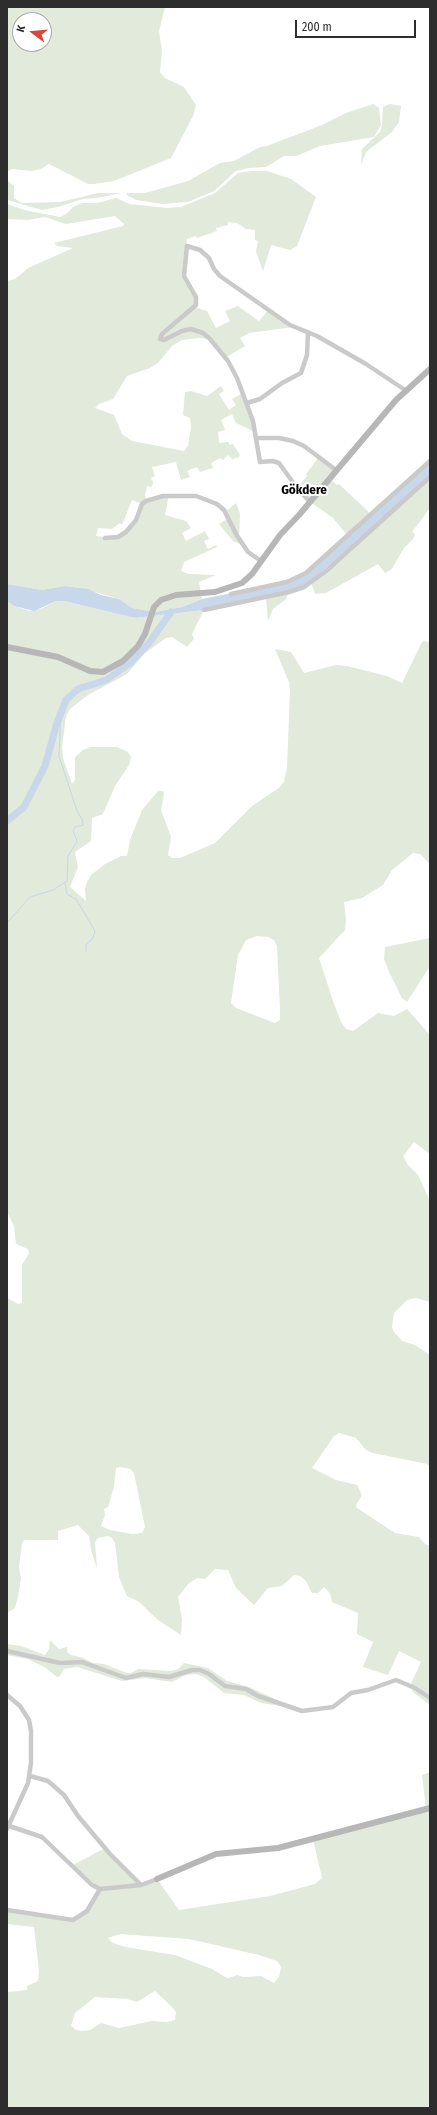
<!DOCTYPE html>
<meta charset="utf-8">
<style>
body{margin:0}
#map{position:relative;width:437px;height:2115px;overflow:hidden;background:#fff;font-family:"Fira Sans Condensed",sans-serif}
canvas{display:block}
.frame{position:absolute;inset:0;border:8px solid #2d2d2d;pointer-events:none}
.north{position:absolute;left:12px;top:12px;width:40px;height:40px;box-sizing:border-box;background:#fff;border:1px solid #ababab;border-radius:50%;rotate:286deg;font-size:11px;font-weight:700;line-height:16px;text-align:center;color:#2d2d2d}
.north::after{content:'';display:block;margin:auto;width:14px;height:18px;background:#dd4637;clip-path:polygon(50% 0,100% 100%,50% 72%,0 100%)}
.scale{position:absolute;left:295px;top:20px;width:121px;height:18px;box-sizing:border-box;border:2px solid #2d2d2d;border-top:0;padding-left:5px;font-size:12px;line-height:14px;white-space:nowrap;color:#2d2d2d;-webkit-text-stroke:3px #fff;paint-order:stroke}
</style>
<div id="map">
<canvas width="437" height="2115"></canvas>
<div class="frame"></div>
<div class="north">K</div>
<div class="scale">200 m</div>
</div>
<script>
const context = document.querySelector('canvas').getContext('2d');
context.lineJoin = 'round';
function fillPath(path, color) {
  context.fillStyle = color;
  context.fill(path, 'evenodd');
}
function shape(rows) {
  const path = new Path2D();
  for (const r of rows) {
    path.moveTo(r[0], r[1]);
    for (let i = 2; i < r.length; i += 2) path.lineTo(r[i], r[i + 1]);
  }
  return path;
}
function trace(path, color, width, dash) {
  context.strokeStyle = color;
  context.lineWidth = width;
  context.lineCap = dash ? 'butt' : 'round';
  context.setLineDash(dash || []);
  context.stroke(path);
}
function write(font, color, halo, rows, align = 'center') {
  context.font = font + ' "Fira Sans Condensed",sans-serif';
  context.lineWidth = 4;
  context.setLineDash([]);
  context.textBaseline = 'middle';
  context.strokeStyle = halo;
  context.fillStyle = color;
  for (const [text, x, y, turn = 0] of rows) {
    context.save();
    context.translate(x, y);
    context.rotate((+turn || 0) * Math.PI / 180);
    context.textAlign = isNaN(turn) ? turn : align;
    if (halo) context.strokeText(text, 0, 0);
    context.fillText(text, 0, 0);
    context.restore();
  }
}
fillPath(shape([
 [7,7,165,7,159,31,162,51,160,72,165,78,184,87,196,105,193,116,171,158,114,181,94,184,88,184,49,164,41,169,32,171,12,169,7,172],
 [20,20,44,20,44,44,20,44],
 [373,104,379,108,381,125,374,137,320,146,296,156,284,156,266,167,249,168,236,171,214,191,188,202,162,204,136,200,127,195,127,193,145,193,188,181,220,163,234,161,260,147,267,146,322,125,346,113],
 [390,104,401,106,399,122,392,132,366,152,361,166,362,149,380,132,382,125,383,107],
 [251,171,267,171,291,179,316,197,297,246,290,250,271,245,263,271,256,252,258,241,255,240,255,230,246,229,237,223,228,222,228,225,216,228,217,231,197,238,196,236,187,239,184,272,194,294,195,307,207,311,216,328,230,321,225,311,238,306,259,321,268,310,293,327,249,333,240,338,245,346,225,358,210,339,199,338,182,340,172,346,158,363,150,368,127,376,113,399,99,404,95,408,114,415,122,434,132,441,184,451,188,446,191,428,190,418,183,415,185,392,191,391,207,396,221,386,224,391,219,394,229,410,236,405,232,399,243,393,255,432,236,423,232,414,221,420,225,430,218,432,219,443,228,442,230,445,233,444,240,455,237,459,235,457,233,460,228,455,223,460,220,458,211,463,213,468,200,472,197,467,187,471,190,477,181,480,176,462,152,467,155,476,151,478,153,482,152,487,147,486,145,496,147,501,169,495,165,515,186,521,191,528,182,533,186,541,205,531,209,539,204,541,208,549,216,545,217,547,184,562,181,571,189,574,216,575,199,582,202,599,182,607,155,612,132,608,119,599,81,588,65,586,42,590,7,584,7,281,15,279,28,268,73,248,57,246,54,243,123,226,124,224,115,216,66,224,45,217,28,220,7,219,7,204,24,210,60,217,66,214,73,207,82,203,97,203,116,198,130,204,167,208,181,207,215,193,238,173],
 [132,500,142,504,131,527,114,538,96,536,98,528,112,529,120,523,122,525],
 [7,174,8,181,14,186,14,198,22,203,60,202,98,193,122,193,97,198,83,199,58,207,42,210,7,200],
 [319,457,336,470,329,478,337,485,339,484,372,515,348,536,333,518,309,501,297,488,307,476,306,474],
 [430,477,430,508,412,532,415,534,413,539,404,548,391,570,385,573,378,564,326,593,315,594,311,583],
 [236,503,240,514,239,540,244,546,233,541,219,524,229,518,225,512],
 [289,592,286,599,273,609,268,621,266,597],
 [7,601,14,606,30,611,43,608,56,601,64,601,135,618,204,610,192,634,194,639,187,647,172,637,166,638,145,653,127,674,88,695,70,709,66,716,62,747,63,758,72,784,75,780,75,757,83,750,90,747,117,747,128,752,131,757,129,765,115,786,103,814,92,818,91,841,75,852,78,867,70,887,86,901,85,889,87,882,91,875,105,864,121,856,127,856,130,840,142,810,158,791,163,791,164,794,161,810,171,837,168,855,172,858,180,858,215,843,252,806,279,788,284,782,287,768,290,691,289,682,275,649,291,652,304,673,336,665,347,666,387,676,402,683,421,644,423,641,430,642,430,864,420,854,413,853,392,870,383,885,362,898,344,902,346,919,345,930,319,958,333,1001,341,1022,346,1029,353,1031,378,1013,394,1016,407,1009,430,1035,430,1154,414,1142,403,1156,408,1165,418,1175,430,1201,430,1302,416,1298,407,1300,394,1313,392,1327,394,1332,402,1341,415,1345,430,1355,430,1467,427,1464,373,1453,366,1450,356,1438,339,1433,334,1436,312,1468,336,1480,357,1485,362,1495,356,1505,357,1508,395,1533,419,1537,425,1544,430,1546,430,1705,413,1692,410,1686,421,1662,399,1651,388,1675,363,1667,373,1642,357,1634,358,1613,332,1602,330,1593,324,1587,318,1593,312,1593,306,1581,300,1576,294,1575,282,1586,268,1588,254,1605,236,1588,228,1570,215,1569,205,1579,197,1578,189,1583,178,1597,182,1619,181,1635,158,1620,138,1601,127,1596,119,1577,115,1543,112,1538,108,1536,98,1538,95,1542,97,1569,91,1550,89,1536,78,1525,58,1531,58,1540,24,1540,22,1543,19,1568,21,1578,18,1596,15,1608,7,1613,7,1298,18,1304,22,1303,22,1265,29,1253,28,1249,16,1244,14,1226,7,1212],
 [257,936,268,937,274,940,277,946,280,1011,280,1020,275,1023,236,1008,231,1003,238,955,246,940],
 [120,1467,130,1469,134,1473,145,1527,142,1533,132,1534,110,1530,101,1526,105,1515,104,1509,108,1507,114,1487,116,1468],
 [430,938,430,966,407,1002,402,998,389,972,384,959,385,947],
 [50,1640,59,1649,67,1647,67,1652,71,1655,83,1658,93,1663,104,1664,127,1673,131,1673,138,1669,171,1671,178,1669,184,1663,208,1668,227,1681,249,1687,288,1705,282,1706,261,1703,244,1695,224,1693,204,1677,196,1674,186,1675,172,1682,145,1678,122,1681,77,1667,64,1669,60,1676,57,1677,46,1668,28,1659,7,1655,7,1644,21,1646,45,1655,49,1649],
 [430,1772,430,2108,7,2108,7,1992,27,1990,27,1986,38,1981,39,1971,34,1927,7,1924,7,1910,68,1919,82,1915,100,1889,73,1865,105,1848,141,1885,157,1879,179,1910,270,1896,315,1884,322,1878,313,1839,426,1809,422,1775],
 [120,1934,189,1939,259,1955,277,1961,281,1967,279,1977,274,1983,261,1976,243,1977,237,1975,229,1978,225,1977,212,1969,175,1955,125,1947,113,1943,108,1938],
 [155,1991,173,2008,176,2012,175,2020,167,2022,152,2021,119,2028,101,2023,90,2030,83,2031,76,2030,71,2026,75,2013,95,1997,127,1999,137,2002]
]), '#e1eadb');
fillPath(shape([
 [430,461,430,477,304,587,204,610,135,618,64,601,56,601,34,611,14,606,7,601,7,584,42,590,65,586,88,589,101,595,119,599,132,608,155,612,182,607,202,599,287,582,300,577]
]), '#c8d7e9');
trace(shape([
 [65,884,67,894,76,899,95,931,93,938,86,945,86,951],
 [7,923,30,897,53,890,67,881,68,856,77,842,73,830,75,827,83,825,82,819,77,811,59,756,61,711]
]), '#c8d7e9', 1);
trace(shape([
 [7,821,24,807,45,766,57,723,66,700,78,689,106,680,129,664,149,643,171,612]
]), '#c8d7e9', 7);
trace(shape([
 [247,403,260,399,282,383,301,373,307,355,308,332],
 [257,438,279,438,293,441,304,446,336,470],
 [309,501,297,488,279,463,273,461,260,462,253,421,237,378,228,361,210,339,203,333,191,329,182,331,164,340,160,339,162,334,196,305,196,297,184,276,187,246,200,250,209,258,214,269,220,276,290,325,317,336,366,364,405,390],
 [105,538,118,537,126,532,136,520,142,504,146,501,163,496,196,496,217,504,224,510,236,534,248,552,261,561],
 [231,594,287,582,306,573,430,461],
 [204,610,289,592,304,587,326,571,430,477],
 [7,1651,60,1663,82,1662,126,1678,143,1674,169,1677,192,1670,200,1670,209,1674,225,1686,246,1689,258,1696,302,1711,333,1707,351,1693,368,1690,396,1680,415,1688,430,1698],
 [7,1695,20,1706,29,1720,31,1731,31,1763,28,1783,7,1829],
 [30,1776,48,1781,64,1795,78,1816,110,1854,141,1885],
 [9,1826,42,1837,92,1885,100,1889,141,1885,157,1879],
 [7,1910,73,1920,87,1911,100,1889]
]), '#cacaca', 4.5);
trace(shape([
 [7,647,58,657,90,671,103,672,123,661,138,646,145,634,154,607,161,600,176,595,215,592,242,583,252,574,280,535,299,515,396,400,430,369],
 [157,1879,216,1854,278,1848,430,1808]
]), '#b7b7b7', 6);
write('bold 13px', '#000', '#fff', [
 ["Gökdere",304,490]
]);
</script>
